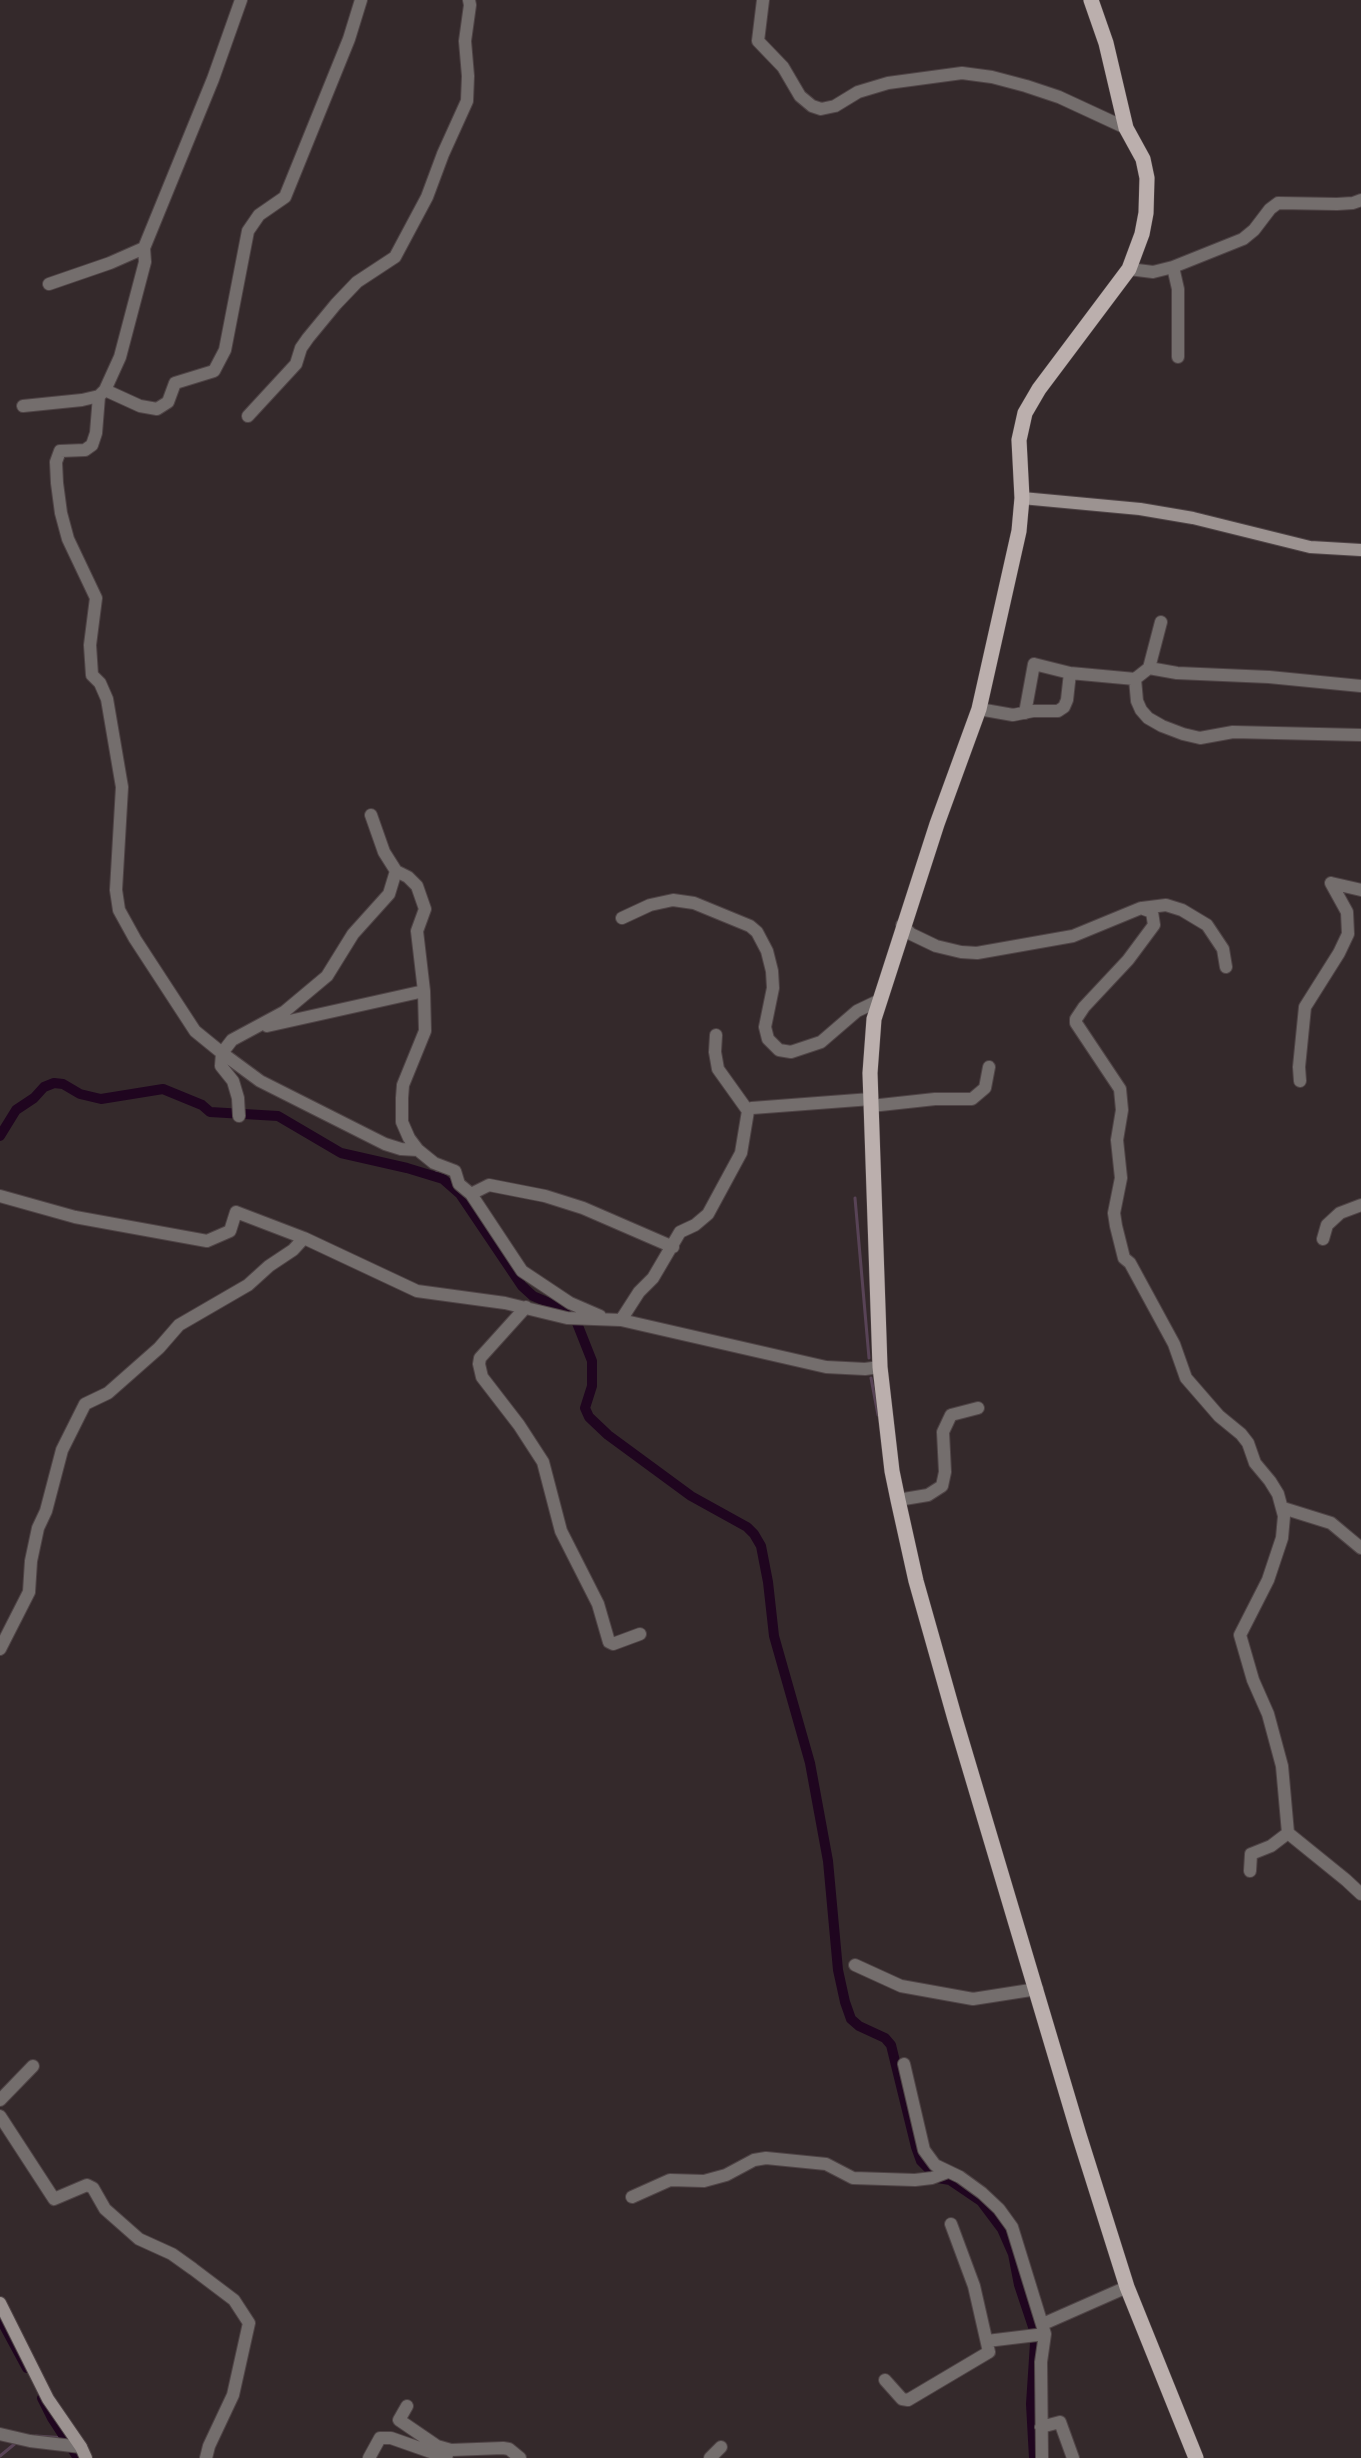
<!DOCTYPE html>
<style>
body{margin:0}
canvas{display:block;background:#34292b}
</style>
<canvas width="1361" height="2458"></canvas>
<script>
const context = document.querySelector('canvas').getContext('2d');
context.lineJoin = 'round';
function shape(rows) {
  const path = new Path2D();
  for (const r of rows) {
    path.moveTo(r[0], r[1]);
    for (let i = 2; i < r.length; i += 2) path.lineTo(r[i], r[i + 1]);
  }
  return path;
}
function trace(path, color, width, dash) {
  context.strokeStyle = color;
  context.lineWidth = width;
  context.lineCap = dash ? 'butt' : 'round';
  context.setLineDash(dash || []);
  context.stroke(path);
}
trace(shape([
 [436,1175,437,1167],
 [855,1198,869,1358],
 [871,1378,878,1415],
 [36,2436,67,2438],
 [0,2456,17,2442]
]), '#584356', 3);
trace(shape([
 [0,1136,16,1110,34,1098,44,1087,54,1083,63,1084,80,1094,101,1099,163,1089,202,1105,210,1112,278,1116,341,1153,407,1168,443,1179,460,1194,522,1286,533,1296,573,1313,592,1361,592,1386,585,1408,589,1417,608,1435,691,1496,747,1527,754,1534,761,1546,768,1582,774,1636,810,1763,828,1861,838,1970,845,2002,851,2019,859,2026,885,2038,891,2045,916,2147,921,2161,938,2178,950,2180,981,2201,1002,2229,1013,2254,1019,2285,1034,2330,1035,2343,1031,2404,1034,2458],
 [0,2318,27,2368],
 [42,2398,52,2418,78,2458]
]), '#1f051f', 10);
const street = shape([
 [763,0,758,41,783,67,800,96,812,106,821,109,835,106,858,92,888,83,962,73,992,77,1026,86,1059,97,1126,128],
 [1173,267,1178,289,1178,357],
 [1129,269,1153,272,1173,267,1243,239,1254,230,1270,209,1278,203,1337,204,1353,203,1361,200],
 [49,284,110,263,144,248],
 [105,390,140,406,157,409,168,402,175,383,214,371,225,350,248,231,259,215,285,197,349,39,361,0],
 [99,396,96,433,92,445,85,450,60,451,56,462,57,483,61,513,68,539,96,598,90,645,92,675,100,683,107,699,122,787,116,890,119,910,135,939,195,1031,222,1053,260,1081,385,1144,401,1149,418,1150],
 [23,406,82,400,99,396,105,390,120,357,145,262,144,248,213,79,241,0],
 [248,416,296,364,301,348,308,338,336,304,357,282,395,257,427,197,443,154,467,101,468,76,465,41,470,5,469,0],
 [1149,668,1177,673,1269,677,1361,686],
 [1135,679,1137,701,1141,710,1148,718,1162,726,1183,734,1200,738,1233,732,1361,735],
 [979,709,1013,715,1033,711,1058,711,1064,707,1067,700,1070,673],
 [1025,713,1034,664,1070,673,1135,679,1149,668,1161,622],
 [396,871,408,877,417,886,425,909,417,931,424,991,425,1031,403,1085,402,1098,402,1122,409,1138,418,1150,434,1163,455,1171,459,1184,471,1194,522,1271,570,1303,600,1316],
 [1331,883,1361,890],
 [1142,908,1166,905,1182,910,1207,925,1223,949,1226,967],
 [622,918,650,905,673,900,694,903,750,926,757,932,767,951,772,971,773,988,765,1027,768,1039,779,1050,791,1052,821,1042,857,1011,880,1000],
 [902,925,911,934,936,946,961,952,977,953,1073,936,1141,908,1152,912,1154,925,1128,960,1084,1007,1076,1019,1076,1023,1120,1089,1122,1110,1117,1140,1121,1178,1114,1213,1116,1226,1124,1258,1130,1263,1174,1344,1186,1378,1219,1416,1241,1434,1248,1443,1255,1463,1270,1481,1278,1494,1284,1516,1282,1538,1268,1580,1240,1635,1253,1680,1268,1714,1282,1766,1288,1833,1346,1880,1361,1894],
 [267,1026,424,991],
 [1300,1081,1299,1067,1305,1007,1339,953,1348,934,1347,912,1331,883],
 [871,1106,935,1099,972,1099,985,1088,989,1067],
 [748,1111,752,1108,871,1099],
 [239,1116,238,1098,233,1081,221,1066,222,1053,232,1040,284,1012,327,976,353,934,389,894,396,871,384,852,371,815],
 [471,1194,489,1185,545,1196,583,1208,673,1247],
 [0,1196,75,1217,207,1241,230,1231,236,1212,304,1238,417,1291,505,1303,567,1318,621,1320,826,1367,865,1369,880,1367],
 [1323,1239,1327,1225,1340,1213,1361,1205],
 [526,1307,480,1358,479,1364,482,1377,519,1425,543,1462,561,1531,598,1604,609,1642,613,1644,640,1634],
 [621,1320,639,1292,653,1278,680,1232,695,1225,708,1214,741,1153,748,1111,718,1069,715,1052,716,1035],
 [898,1500,928,1495,942,1486,945,1472,943,1432,951,1415,978,1408],
 [1283,1508,1331,1523,1361,1548],
 [0,1649,29,1592,31,1561,38,1528,46,1511,62,1450,85,1404,108,1393,159,1348,179,1325,248,1285,269,1266,293,1250,304,1238],
 [1250,1871,1251,1854,1271,1846,1288,1833],
 [855,1965,901,1986,973,1999,1037,1989],
 [904,2064,924,2150,935,2165,960,2177,982,2193,999,2209,1012,2227,1045,2334,1041,2362,1042,2458],
 [0,2100,33,2066],
 [0,2116,54,2199,87,2185,93,2188,105,2209,139,2239,172,2254,193,2269,234,2300,249,2323,233,2395,209,2446,206,2458],
 [632,2197,670,2180,704,2181,726,2175,754,2160,766,2158,826,2164,853,2178,915,2180,932,2178,948,2172],
 [1043,2324,1127,2287],
 [987,2341,1045,2334],
 [885,2380,902,2399,908,2400,989,2352,974,2286,951,2224],
 [407,2406,399,2420,437,2446,451,2450,503,2448,509,2449,520,2458],
 [1041,2427,1060,2422,1073,2458],
 [0,2434,30,2441,81,2447],
 [369,2458,380,2438,391,2438,431,2452,447,2455],
 [710,2458,721,2447]
]);
const secondary = shape([
 [1022,498,1140,509,1193,518,1310,547,1361,550],
 [0,2303,48,2399,81,2447,86,2458]
]);
const primary = shape([
 [1091,0,1106,43,1126,128,1143,159,1147,178,1146,213,1142,234,1129,269,1039,389,1025,413,1019,440,1022,498,1019,531,979,709,937,824,874,1019,870,1073,880,1367,892,1471,898,1500,916,1581,955,1719,1079,2135,1127,2287,1196,2458]
]);
trace(street, '#4f4446', 14);
trace(secondary, '#4f4446', 14);
trace(primary, '#4f4446', 16);
trace(street, '#746e6d', 12);
trace(secondary, '#9c9391', 12);
trace(primary, '#bbafad', 15);
</script>
